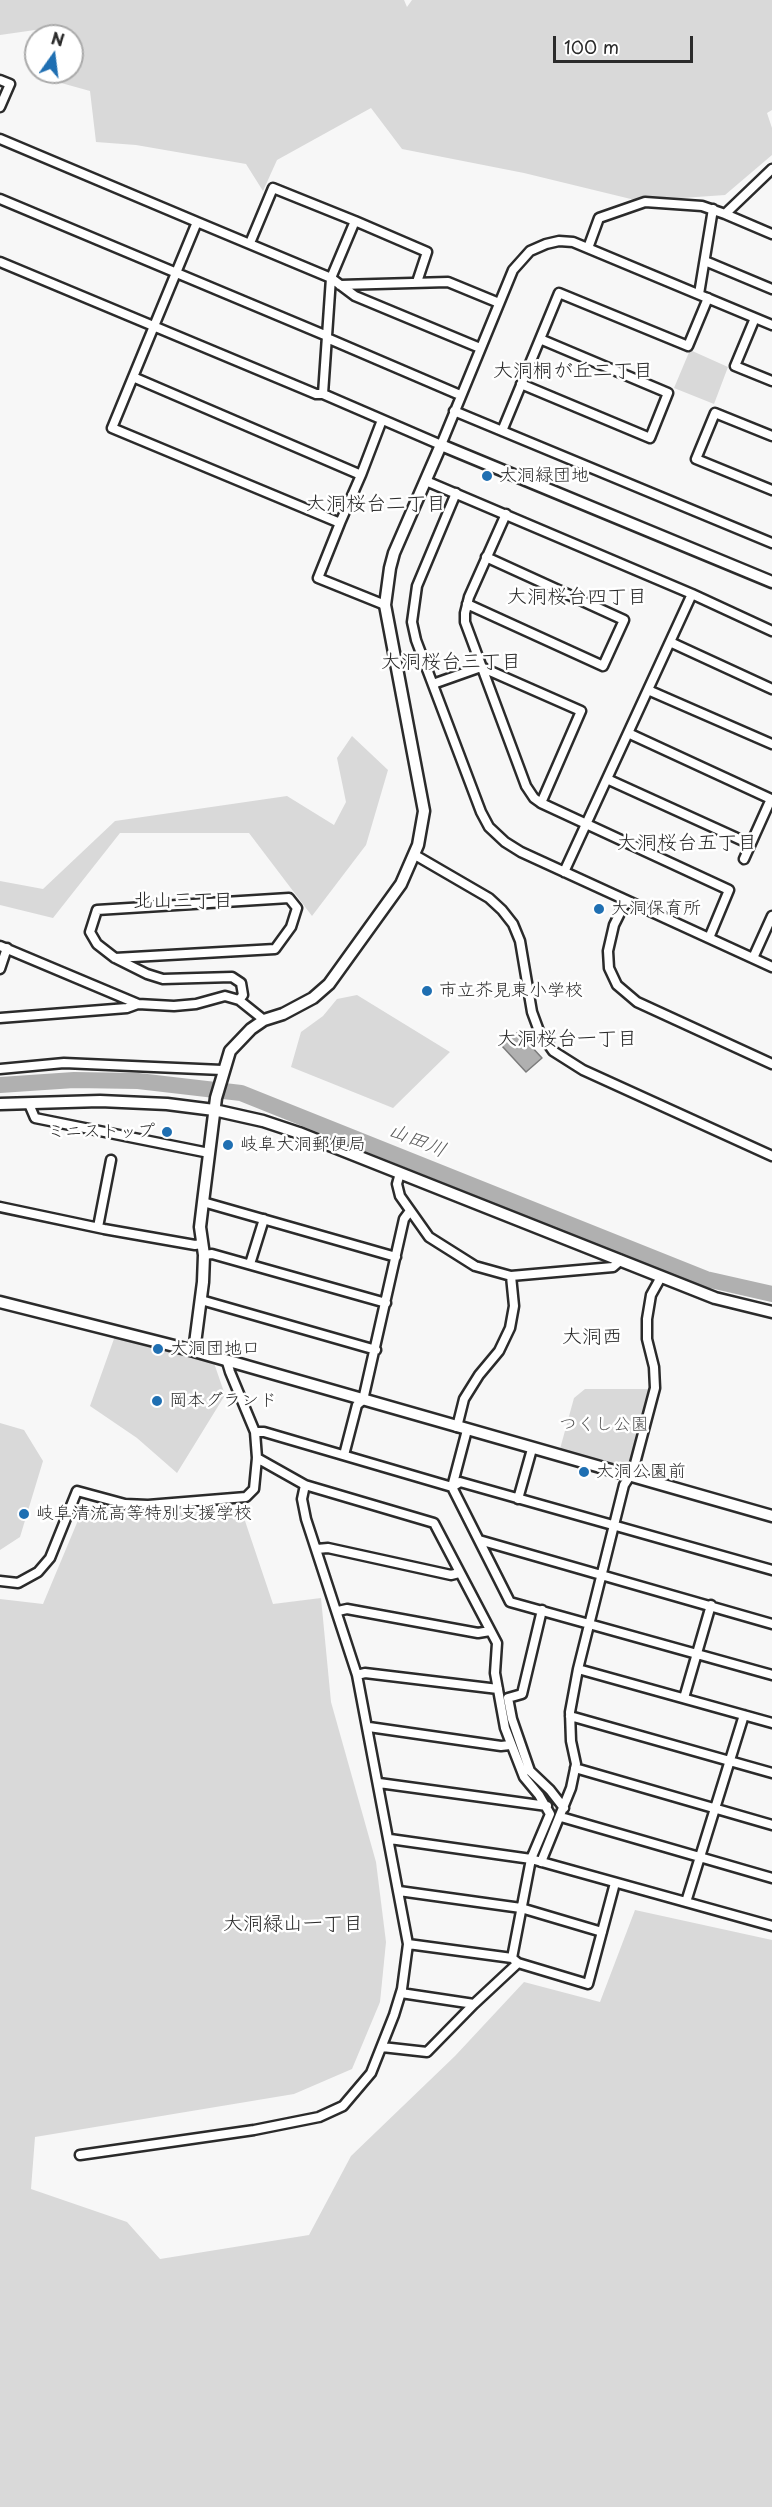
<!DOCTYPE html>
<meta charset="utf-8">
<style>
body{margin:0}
#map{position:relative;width:772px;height:2507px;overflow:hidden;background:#f7f7f7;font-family:"Playpen Sans",sans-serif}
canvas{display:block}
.north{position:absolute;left:24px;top:24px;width:60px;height:60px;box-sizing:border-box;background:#fff;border:2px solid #aaa;border-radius:50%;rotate:14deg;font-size:16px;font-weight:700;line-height:24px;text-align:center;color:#2b2b2b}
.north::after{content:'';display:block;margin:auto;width:21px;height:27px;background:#1f6fb2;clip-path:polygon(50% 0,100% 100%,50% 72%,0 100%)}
.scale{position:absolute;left:553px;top:36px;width:140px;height:27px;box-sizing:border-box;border:3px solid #2b2b2b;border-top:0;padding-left:8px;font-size:18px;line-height:21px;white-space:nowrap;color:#2b2b2b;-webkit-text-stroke:4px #fff;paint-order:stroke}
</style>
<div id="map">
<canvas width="772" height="2507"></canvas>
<div class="north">N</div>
<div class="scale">100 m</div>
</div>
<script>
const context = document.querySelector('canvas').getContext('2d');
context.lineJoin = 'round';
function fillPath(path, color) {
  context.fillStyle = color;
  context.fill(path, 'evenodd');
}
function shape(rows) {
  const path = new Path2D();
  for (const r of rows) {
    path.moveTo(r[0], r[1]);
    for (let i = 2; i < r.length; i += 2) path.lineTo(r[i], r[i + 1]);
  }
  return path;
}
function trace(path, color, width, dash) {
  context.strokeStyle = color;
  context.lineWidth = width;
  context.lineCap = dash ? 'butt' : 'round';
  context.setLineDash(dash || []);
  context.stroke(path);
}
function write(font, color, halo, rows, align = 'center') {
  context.font = font + ' "Playpen Sans","Klee One",sans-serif';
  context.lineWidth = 5;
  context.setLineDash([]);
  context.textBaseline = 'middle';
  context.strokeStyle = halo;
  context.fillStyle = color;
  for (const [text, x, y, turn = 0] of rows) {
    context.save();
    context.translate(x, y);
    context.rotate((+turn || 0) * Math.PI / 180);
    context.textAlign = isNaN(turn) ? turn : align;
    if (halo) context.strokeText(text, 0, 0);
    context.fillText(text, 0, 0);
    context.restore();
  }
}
fillPath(shape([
 [0,0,404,0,407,7,412,0,772,0,772,110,767,113,772,128,772,155,725,195,639,201,524,173,402,149,371,108,277,160,263,191,246,164,136,145,96,142,90,91,36,76,36,72,72,72,72,36,42,36,42,29,0,35],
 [690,350,728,367,714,404,674,388],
 [352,736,388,770,366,845,312,916,249,833,120,833,53,918,0,905,0,881,43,889,115,821,287,796,334,825,346,802,337,758],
 [357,995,450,1052,393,1108,291,1067,301,1032,323,1016,337,999],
 [115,1336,214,1363,225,1395,177,1473,137,1438,90,1406],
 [585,1389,651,1389,631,1470,560,1449,574,1398],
 [0,1423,24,1430,43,1461,20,1537,0,1550],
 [84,1506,135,1515,241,1509,273,1604,321,1598,331,1702,376,1862,386,1942,380,2002,352,2069,294,2094,35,2137,31,2189,127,2222,160,2259,309,2235,351,2156,455,2056,524,1982,600,2002,635,1910,772,1940,772,2507,0,2507,0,1599,43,1604]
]), '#d9d9d9');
const water = shape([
 [518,1032,542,1058,526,1072,502,1046,518,1032]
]);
fillPath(water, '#b0b0b0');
trace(water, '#7b7b7b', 1.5);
trace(shape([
 [0,1085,74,1080,138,1081,241,1093,706,1279,772,1294]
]), '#b0b0b0', 16);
const minor = shape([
 [0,80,10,84,0,107],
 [0,139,197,222],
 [0,199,327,336],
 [725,214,772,234],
 [355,221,427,252,417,282],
 [250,243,273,188,355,221,331,278,323,394,441,445,513,270,530,251,546,244,559,241,573,242,772,325],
 [588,248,599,218,645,202,702,206,725,214,772,169],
 [705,261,772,289],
 [0,262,316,394,323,394],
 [340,285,448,282,499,303],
 [699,294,713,209],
 [755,318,735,366,772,381],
 [327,338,460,395],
 [133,377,197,222,331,278,355,296,480,348],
 [521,384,650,438,668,393,540,339],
 [454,411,772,543],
 [502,431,559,293,688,346,708,298],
 [772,436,715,413,696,459,772,490],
 [361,475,133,377,112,428,340,523,361,475,382,420],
 [426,481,692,594,772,631],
 [456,493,417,586,412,622,416,640,481,812,489,827,505,842,521,852,772,967],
 [506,514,469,597,465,613,465,622,526,786,534,798,541,803,729,890,709,938],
 [340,523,318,578,385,605],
 [467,604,603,666,624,620,486,557],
 [670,642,772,689],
 [433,684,481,667,581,711,541,803],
 [648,690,772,744],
 [628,733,771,799,744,859],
 [607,779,750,844],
 [415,855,489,898,502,910,513,924,520,941,532,1012,539,1031,553,1051,583,1070,772,1156],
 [564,872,692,594],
 [626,901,614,925,608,951,609,968,617,985,637,1002,772,1064],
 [0,946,138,1004,174,1006,196,1004,225,996,239,1000,264,1020],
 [115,958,275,949,291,927,297,908,289,898,97,910,90,932,97,944,115,958,147,974,163,979,232,977,241,983,243,995,239,1000],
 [753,958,772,916],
 [0,969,7,948],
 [0,1018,127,1008,138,1004],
 [0,1069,64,1063,222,1070],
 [29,1104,35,1118,209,1153],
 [400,1173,397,1184,400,1196,429,1237,475,1266,511,1276,613,1267,621,1260],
 [203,1202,396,1257],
 [0,1207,104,1229,195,1245,201,1244],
 [98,1227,111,1160],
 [204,1255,212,1254,386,1303],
 [250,1264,264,1219],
 [201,1300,376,1350],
 [457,1427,464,1399,479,1375,499,1351,510,1328,514,1306,511,1276],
 [467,1430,452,1487,510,1602,772,1675],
 [255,1432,264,1432,452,1487,460,1482,772,1570],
 [344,1455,357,1405,363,1400,404,1219,410,1211],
 [257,1458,305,1485,434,1523,497,1643,495,1673,505,1728,524,1777,539,1795,550,1814,531,1859,512,1958],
 [518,1499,532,1449],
 [479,1540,772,1624],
 [317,1549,328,1548,451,1575,459,1573],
 [0,1581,18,1583,38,1572,50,1558,77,1491,125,1504,148,1505,246,1497,254,1489,257,1458,255,1432,230,1372,227,1362],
 [542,1610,522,1694,508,1698,512,1719,530,1771,550,1790,564,1808],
 [338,1611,347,1609,478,1633,490,1631],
 [578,1669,772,1723],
 [357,1675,365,1673,498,1689],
 [684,1698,711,1605],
 [570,1716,772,1773],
 [369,1727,501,1746,510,1745],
 [575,1768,772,1825],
 [379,1783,547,1806],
 [561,1817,772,1878],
 [390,1839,531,1859,772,1926],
 [541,1862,571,1788,576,1764,571,1741,570,1712,578,1669,624,1485,633,1471,655,1388,654,1367,647,1339,647,1319,651,1295,661,1277],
 [399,1891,521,1908,602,1932],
 [686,1902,744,1715],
 [408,1944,512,1958,518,1963,588,1984,615,1883],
 [401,1993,474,2004,518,1963],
 [382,2047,427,2052,474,2004],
 [80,2155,254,2130,319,2117,343,2106,371,2073,394,2015,402,1989,408,1944,357,1675,306,1519,302,1499,305,1485]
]);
const tertiary = shape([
 [0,1104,100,1101,167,1104,214,1110,263,1121,299,1133,715,1298,772,1312],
 [0,1302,194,1351,772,1516],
 [194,1351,203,1282,204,1255,200,1227,203,1202,216,1098,230,1051,251,1029,264,1020,283,1014,313,998,329,984,401,884,418,845,424,811,385,605,390,568,394,553,441,445,772,582]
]);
trace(minor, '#2b2b2b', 13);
trace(tertiary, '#2b2b2b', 15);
trace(minor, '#fff', 8);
trace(tertiary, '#fff', 10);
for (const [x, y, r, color] of [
 [487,476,6,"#1f6fb2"],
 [599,909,6,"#1f6fb2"],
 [427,991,6,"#1f6fb2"],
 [167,1132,6,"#1f6fb2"],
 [228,1145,6,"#1f6fb2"],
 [158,1349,6,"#1f6fb2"],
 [157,1401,6,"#1f6fb2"],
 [584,1472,6,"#1f6fb2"],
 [24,1514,6,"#1f6fb2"]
]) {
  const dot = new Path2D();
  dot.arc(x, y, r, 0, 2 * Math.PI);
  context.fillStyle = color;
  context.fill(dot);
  trace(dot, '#fff', 2);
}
write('18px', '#2b2b2b', '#fff', [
 ["大洞緑団地",499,476],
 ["大洞保育所",611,909],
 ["市立芥見東小学校",439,991],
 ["ミニストップ",155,1132,"right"],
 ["岐阜大洞郵便局",240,1145],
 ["大洞団地口",170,1349],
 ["岡本グランド",169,1401],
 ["大洞公園前",596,1472],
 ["岐阜清流高等特別支援学校",36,1514]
], 'left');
write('18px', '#565656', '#fff', [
 ["つくし公園",604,1425]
]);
write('20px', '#2b2b2b', '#fff', [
 ["大洞桐が丘二丁目",573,371],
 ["大洞桜台二丁目",376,504],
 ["大洞桜台四丁目",577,597],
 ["大洞桜台三丁目",451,662],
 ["大洞桜台五丁目",687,843],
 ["北山三丁目",183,901],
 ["大洞桜台一丁目",567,1039],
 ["大洞西",592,1337],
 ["大洞緑山一丁目",293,1924]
]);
write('italic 20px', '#5a5a5a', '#fff', [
 ["山田川",417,1141,22]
]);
</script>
